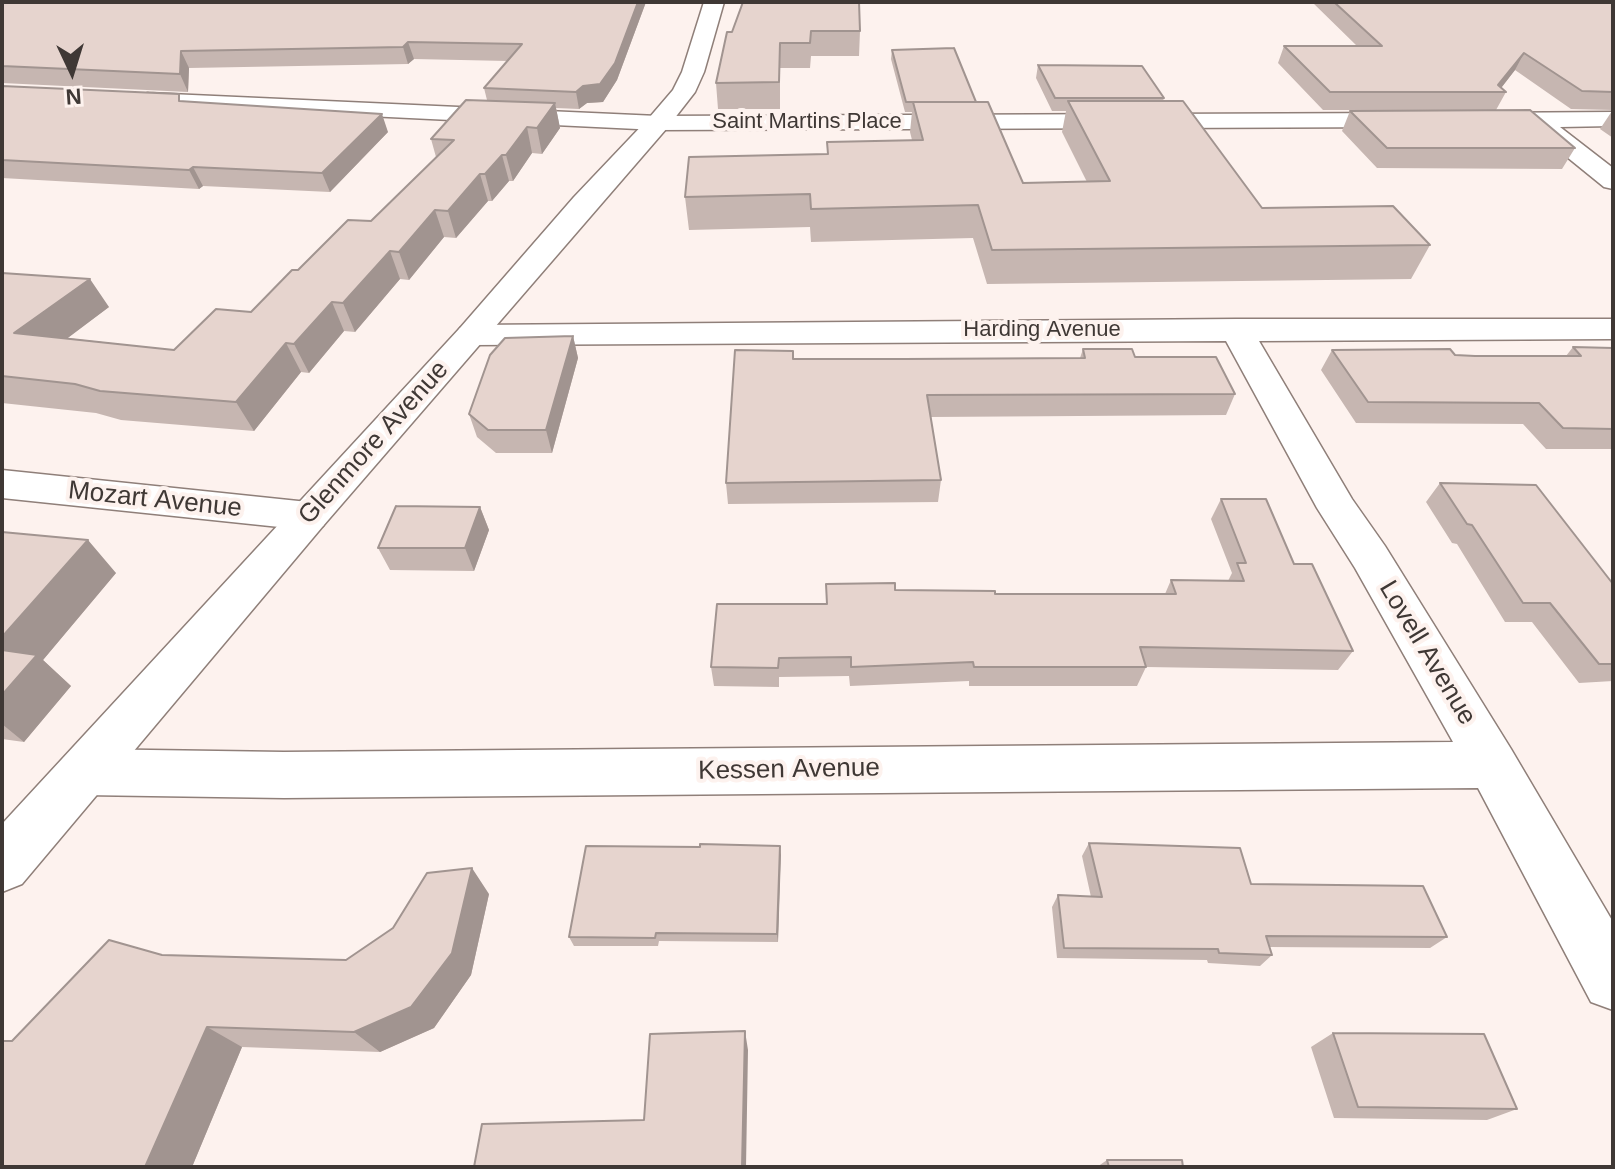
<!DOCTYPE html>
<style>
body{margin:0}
#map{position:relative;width:1615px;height:1169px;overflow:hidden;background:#fdf2ee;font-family:Helvetica,sans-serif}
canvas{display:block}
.frame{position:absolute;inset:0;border:4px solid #3f3835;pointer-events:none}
.north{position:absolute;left:32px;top:32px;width:80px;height:80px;-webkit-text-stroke:6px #fdf2ee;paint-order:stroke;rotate:176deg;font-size:22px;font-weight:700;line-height:32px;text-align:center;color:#3f3835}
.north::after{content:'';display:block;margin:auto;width:28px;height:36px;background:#3f3835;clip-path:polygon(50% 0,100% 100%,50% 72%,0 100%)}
</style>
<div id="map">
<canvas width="1615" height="1169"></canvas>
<div class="frame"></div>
<div class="north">N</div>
</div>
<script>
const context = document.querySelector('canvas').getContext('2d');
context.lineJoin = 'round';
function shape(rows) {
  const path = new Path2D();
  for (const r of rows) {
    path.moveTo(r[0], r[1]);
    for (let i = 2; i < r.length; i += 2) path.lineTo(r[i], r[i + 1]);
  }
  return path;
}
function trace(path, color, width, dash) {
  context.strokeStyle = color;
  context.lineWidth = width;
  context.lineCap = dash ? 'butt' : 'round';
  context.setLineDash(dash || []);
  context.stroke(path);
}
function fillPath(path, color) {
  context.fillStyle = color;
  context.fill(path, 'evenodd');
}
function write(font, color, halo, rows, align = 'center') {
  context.font = font + ' Helvetica,sans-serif';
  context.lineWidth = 8;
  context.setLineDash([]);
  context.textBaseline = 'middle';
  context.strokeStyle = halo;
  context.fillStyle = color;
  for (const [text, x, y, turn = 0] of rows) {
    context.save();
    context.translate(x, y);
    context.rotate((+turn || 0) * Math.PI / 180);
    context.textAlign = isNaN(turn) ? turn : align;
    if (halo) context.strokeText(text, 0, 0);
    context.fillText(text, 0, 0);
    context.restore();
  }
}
const minor = shape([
 [148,93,658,116,1407,113,1416,115,1419,120,1416,125,1407,127,658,130,140,105,136,100,140,95,148,93],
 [1613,112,1613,126,1560,127,1613,168,1613,189,1604,187,1530,127,1480,127,1471,125,1468,120,1471,115,1480,113,1613,112],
 [1236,319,1613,319,1613,339,1259,341,1352,499,1385,546,1511,749,1613,922,1613,1010,1591,1002,1478,788,284,798,84,795,66,788,58,772,66,756,84,749,284,752,1453,742,1355,568,1317,508,1226,341,472,345,460,342,455,335,460,328,472,325,1236,319],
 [2,470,308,502,323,506,329,516,323,526,308,530,2,498,2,470]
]);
const tertiary = shape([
 [704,2,724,2,704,72,695,92,667,128,323,526,22,884,2,892,2,824,460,328,574,197,649,118,673,90,682,72,704,2]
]);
trace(minor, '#8f7f79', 3);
trace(tertiary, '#8f7f79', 3);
fillPath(minor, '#fff');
fillPath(tertiary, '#fff');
fillPath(shape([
 [2,2,646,2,617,80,603,102,587,103,579,109,556,108,560,128,542,154,532,153,513,181,509,181,492,201,488,201,456,238,444,237,409,280,400,279,355,332,344,331,309,373,301,372,254,431,121,420,96,413,2,403,2,273,109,307,67,338,174,350,251,312,298,270,371,221,436,157,431,139,487,100,484,88,508,61,414,59,408,64,189,68,188,92,2,83],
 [1312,2,1613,2,1613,110,1571,109,1515,70,1501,88,1506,92,1496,110,1323,110,1278,63,1284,46,1357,46],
 [860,31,859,56,811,56,810,68,780,68,780,109,718,109,716,83,727,32],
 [892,50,976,102,1023,183,1087,182,1062,132,1066,111,1052,111,1036,78,1038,65,1164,98,1163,101,1262,208,1430,245,1411,279,987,284,973,238,811,242,810,227,689,230,685,197,827,154,827,142,912,140,910,132,912,112,905,112,891,59],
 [2,86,182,101,388,132,330,192,203,186,199,189,2,178],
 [1350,111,1575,148,1562,169,1377,168,1342,131],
 [1612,111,1613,111,1613,138,1600,129],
 [573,336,578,358,552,453,496,453,477,437,469,414],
 [1573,347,1613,348,1613,449,1546,449,1523,424,1356,423,1321,370,1332,350,1475,356,1566,356],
 [1083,349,1135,357,1235,394,1226,415,931,417,941,480,938,502,728,504,726,483,793,359,1080,358],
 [1440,483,1613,584,1613,681,1579,683,1532,622,1505,622,1457,544,1452,543,1426,502],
 [1221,499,1294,564,1353,651,1338,670,1146,667,1137,686,969,686,969,681,850,686,849,676,779,677,779,687,714,686,711,667,826,604,826,584,895,590,995,594,1165,594,1171,580,1228,581,1232,573,1211,519],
 [480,507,489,530,474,571,390,570,378,548],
 [2,532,116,573,43,660,71,686,24,742,2,739],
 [1089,843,1251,884,1447,937,1430,948,1269,947,1272,955,1260,966,1208,963,1207,960,1057,958,1052,907,1058,895,1091,897,1082,856],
 [780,846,778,942,659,941,658,946,574,946,569,937,700,847],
 [489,894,471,975,434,1028,380,1052,242,1047,192,1167,2,1167,12,1041,162,955,346,960],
 [1333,1033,1517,1109,1487,1120,1334,1118,1311,1047],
 [1107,1160,1183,1167,1097,1167]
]), '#c6b6b1');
fillPath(shape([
 [638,2,646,2,617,80,603,102,587,103,579,109,576,92],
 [408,42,414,59,408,64,403,47],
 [181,51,189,68,188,92,180,74],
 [1524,53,1515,70,1498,92,1498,85],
 [555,103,560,128,542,154,537,128],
 [382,114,388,132,330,192,322,173],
 [527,127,532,153,513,181,506,155],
 [502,155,509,181,492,201,485,174],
 [193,167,203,186,199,189,189,170],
 [480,174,488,201,456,238,448,211],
 [435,210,444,237,409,280,399,252],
 [390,251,400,279,355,332,343,303],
 [90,279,109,307,36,362,14,333],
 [332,302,344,331,309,373,294,344],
 [573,336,578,358,552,453,546,430],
 [286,343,301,372,254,431,236,402],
 [480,507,489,530,474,571,465,548],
 [88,540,116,573,43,660,71,686,24,742,2,724,2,637],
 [780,846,781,855,778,942,777,934],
 [472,868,489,894,471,975,434,1028,380,1052,354,1032],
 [207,1027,242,1047,192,1167,145,1167],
 [745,1031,748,1050,746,1167,742,1167]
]), '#a19490');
const building = shape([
 [2,2,638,2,615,63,600,84,583,86,576,92,484,88,522,44,408,42,403,47,181,51,180,74,2,66,2,2],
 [743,2,859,2,860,31,811,31,810,43,780,43,779,82,716,83,727,32,732,32,743,2],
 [1334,2,1613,2,1613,92,1582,91,1524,53,1498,85,1506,92,1330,92,1284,46,1382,46,1334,2],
 [954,48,976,102,906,102,892,50,954,48],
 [1038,65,1142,66,1164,98,1055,98,1038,65],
 [2,86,179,94,179,101,382,114,322,173,193,167,189,170,2,160,2,86],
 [466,100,555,103,537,128,527,127,506,155,502,155,485,174,480,174,448,211,435,210,399,252,390,251,343,303,332,302,294,344,286,343,236,402,100,391,75,384,2,376,2,273,90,279,14,333,174,350,216,309,251,312,292,270,298,270,348,220,371,221,454,140,431,139,466,100],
 [1068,101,1183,101,1262,208,1393,206,1430,245,992,250,978,205,811,209,810,194,685,197,689,157,828,154,827,142,923,140,913,102,988,102,1023,183,1110,181,1068,101],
 [1530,110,1575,148,1387,148,1350,111,1530,110],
 [573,336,546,430,488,430,469,414,490,355,505,338,573,336],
 [1573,347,1613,348,1613,429,1563,428,1539,403,1368,402,1332,350,1450,349,1455,355,1475,356,1581,356,1573,347],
 [1083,349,1132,349,1135,357,1216,357,1235,394,927,395,941,480,726,483,735,350,793,351,793,359,904,359,1085,358,1083,349],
 [1440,483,1536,485,1613,584,1613,664,1599,664,1550,603,1523,603,1472,525,1467,524,1440,483],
 [1221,499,1266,499,1294,564,1312,564,1353,651,1140,647,1146,667,974,667,973,662,851,667,851,657,779,658,778,668,711,667,717,604,827,604,826,584,895,583,895,590,995,591,995,594,1176,594,1171,580,1244,581,1237,563,1246,563,1221,499],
 [396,506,480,507,465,548,378,548,396,506],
 [2,532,88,540,2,637,2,532],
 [2,650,37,655,2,695,2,650],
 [1089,843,1240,848,1251,884,1423,886,1447,937,1266,936,1272,955,1219,953,1218,949,1064,948,1058,895,1102,897,1089,843],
 [700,844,780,846,777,934,656,933,655,938,569,937,586,846,700,847,700,844],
 [472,868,452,953,411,1007,354,1032,207,1027,145,1167,2,1167,2,1041,12,1041,109,940,162,955,346,960,393,928,427,873,472,868],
 [745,1031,742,1167,474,1167,482,1124,644,1120,650,1034,745,1031],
 [1333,1033,1484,1034,1517,1109,1358,1107,1333,1033],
 [1107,1160,1182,1160,1183,1167,1109,1167,1107,1160]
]);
fillPath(building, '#e6d4ce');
trace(building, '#a19490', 2);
write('22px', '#3f3835', '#fdf2ee', [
 ["Saint Martins Place",807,122],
 ["Harding Avenue",1042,330]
]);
write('26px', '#3f3835', '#fdf2ee', [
 ["Glenmore Avenue",374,443,-48],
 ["Mozart Avenue",155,500,6],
 ["Lovell Avenue",1427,653,59],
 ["Kessen Avenue",789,770,-1]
]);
</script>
